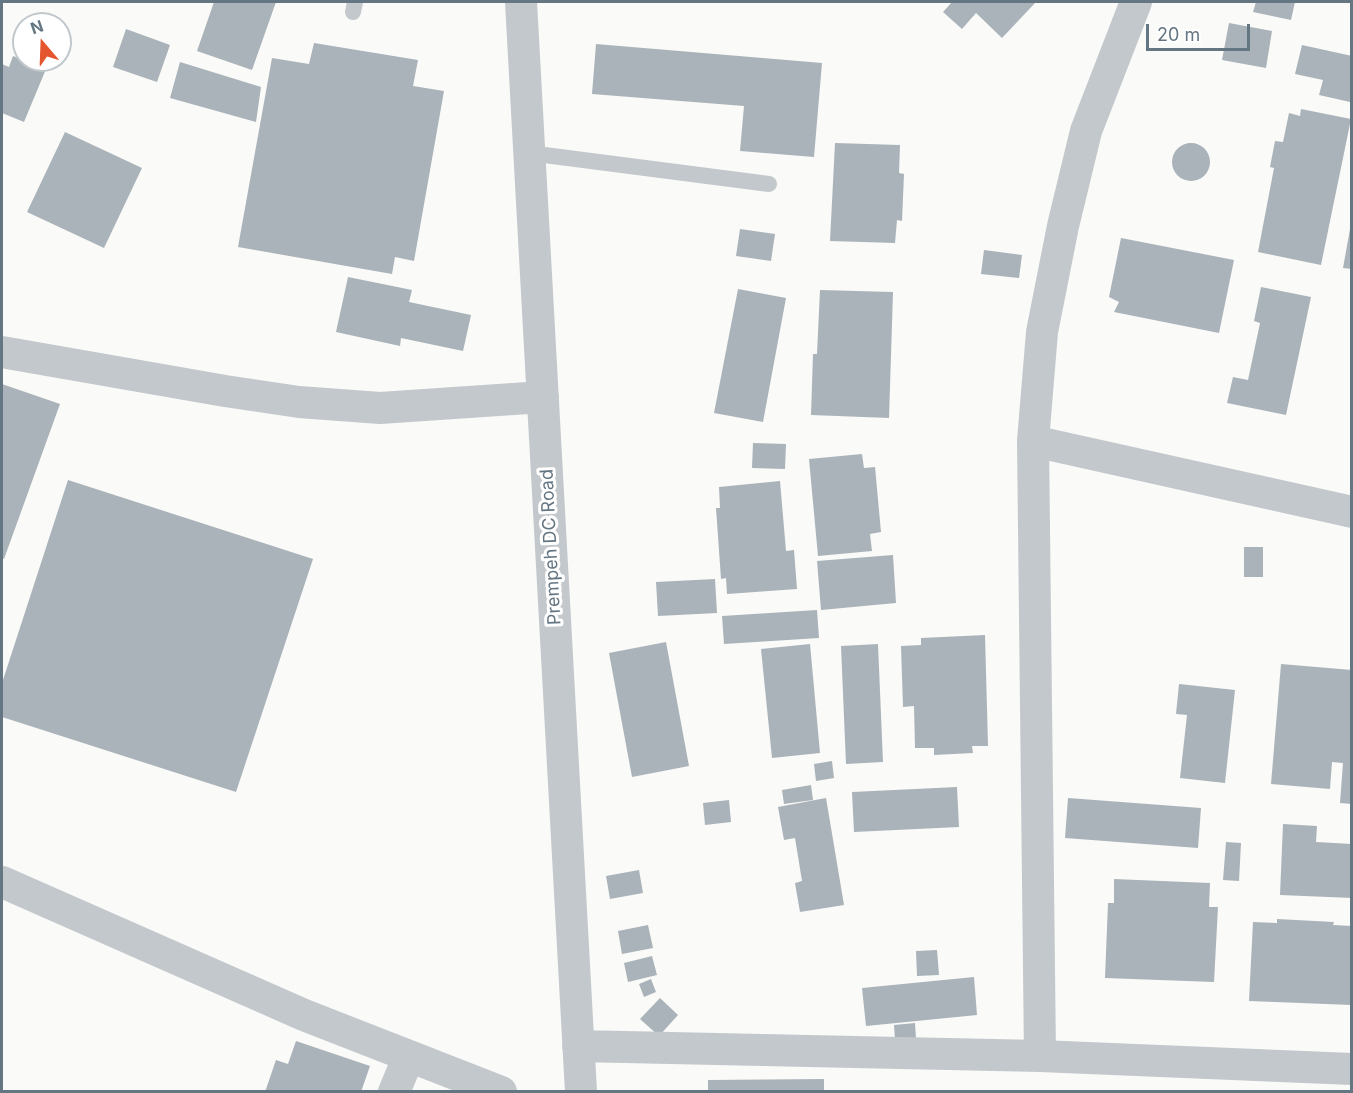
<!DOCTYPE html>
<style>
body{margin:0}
#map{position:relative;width:1353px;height:1093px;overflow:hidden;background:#fafaf8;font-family:Inter,sans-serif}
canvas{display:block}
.frame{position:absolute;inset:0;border:3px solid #657683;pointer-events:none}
.north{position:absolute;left:12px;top:12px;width:60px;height:60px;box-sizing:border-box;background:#fff;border:2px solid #c1c8cd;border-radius:50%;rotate:341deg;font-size:16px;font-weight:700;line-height:24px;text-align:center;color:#657683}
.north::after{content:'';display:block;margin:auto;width:21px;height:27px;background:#e4572e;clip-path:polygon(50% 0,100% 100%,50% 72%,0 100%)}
.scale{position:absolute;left:1146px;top:24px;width:104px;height:27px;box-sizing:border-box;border:3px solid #657683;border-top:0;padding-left:8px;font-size:18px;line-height:21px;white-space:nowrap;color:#657683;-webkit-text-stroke:4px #fff;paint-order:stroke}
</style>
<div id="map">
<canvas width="1353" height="1093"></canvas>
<div class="frame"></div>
<div class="north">N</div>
<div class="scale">20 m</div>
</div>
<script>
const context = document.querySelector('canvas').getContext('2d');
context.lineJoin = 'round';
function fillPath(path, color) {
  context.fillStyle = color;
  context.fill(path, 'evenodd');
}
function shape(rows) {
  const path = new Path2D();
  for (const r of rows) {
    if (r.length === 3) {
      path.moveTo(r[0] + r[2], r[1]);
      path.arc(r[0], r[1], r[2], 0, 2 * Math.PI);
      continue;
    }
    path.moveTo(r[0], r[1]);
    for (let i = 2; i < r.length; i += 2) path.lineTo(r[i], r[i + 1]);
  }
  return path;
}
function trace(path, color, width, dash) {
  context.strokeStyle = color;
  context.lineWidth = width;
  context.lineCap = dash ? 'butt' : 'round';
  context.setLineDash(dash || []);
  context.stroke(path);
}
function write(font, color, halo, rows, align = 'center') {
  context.font = font + ' Inter,sans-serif';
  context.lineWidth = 6;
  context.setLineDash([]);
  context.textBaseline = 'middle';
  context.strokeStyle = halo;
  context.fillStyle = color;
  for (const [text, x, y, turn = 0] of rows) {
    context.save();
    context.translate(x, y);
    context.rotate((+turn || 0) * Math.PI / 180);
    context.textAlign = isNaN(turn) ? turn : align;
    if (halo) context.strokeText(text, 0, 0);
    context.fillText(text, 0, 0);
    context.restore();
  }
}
fillPath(shape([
 [214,2,276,2,252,70,197,51],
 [952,2,1036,2,1002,38,976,13,962,29,943,12],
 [1256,2,1295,2,1291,20,1253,12],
 [1229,23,1272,31,1266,68,1222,60],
 [126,29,170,45,157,82,113,67],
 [314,43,418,60,413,86,444,91,414,261,395,257,392,274,238,247,272,58,309,64],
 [596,44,822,63,814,157,740,151,744,106,592,94],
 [1302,45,1352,56,1350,102,1319,95,1323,80,1295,74],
 [13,56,46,69,24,122,2,113,2,64,9,67],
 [180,62,261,87,256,122,170,98],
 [1301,109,1351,119,1321,265,1258,252,1274,168,1270,167,1275,141,1283,142,1289,113,1300,116],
 [65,132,142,168,104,248,27,212],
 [835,143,900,145,899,173,904,174,902,221,897,220,895,243,830,241],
 [1191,162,19],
 [740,229,775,234,771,261,736,256],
 [1350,229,1352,229,1352,269,1343,268],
 [1121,238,1234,260,1219,333,1114,312,1119,302,1109,297],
 [984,250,1022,255,1019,278,981,274],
 [348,277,412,290,409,302,471,315,463,351,401,338,400,346,336,332],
 [1261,287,1311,297,1286,415,1227,403,1233,377,1248,380,1260,323,1254,321],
 [738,289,786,298,763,422,714,413],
 [820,290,893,292,889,418,811,415,813,354,817,354],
 [2,384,60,404,4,559,2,558],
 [753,443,786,444,785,469,752,468],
 [862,454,864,468,875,467,881,532,870,534,872,551,818,556,809,459],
 [68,480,313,559,236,792,2,717,2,683],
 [780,481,786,551,794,550,797,589,727,594,726,578,721,579,716,508,720,508,719,487],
 [1244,547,1263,547,1263,577,1244,577],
 [893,555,896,603,821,610,817,561],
 [715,579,717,613,658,616,656,582],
 [817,610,819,638,724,644,722,616],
 [985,635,988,746,972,746,973,753,934,755,934,748,915,748,914,706,903,707,901,646,921,645,921,638],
 [666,642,689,766,632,777,609,653],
 [810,644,820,753,772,758,761,649],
 [878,644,883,762,846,764,841,646],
 [1281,664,1352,670,1352,804,1340,803,1343,763,1332,762,1330,789,1271,784],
 [1179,684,1235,690,1225,783,1180,778,1187,715,1176,714],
 [832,761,834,778,816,781,814,764],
 [811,785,813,800,784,804,782,790],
 [957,787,959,827,854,832,852,792],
 [826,798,844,905,800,912,795,883,802,881,795,838,784,840,778,807],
 [1068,798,1201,808,1198,848,1065,838],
 [729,800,731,822,705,825,703,803],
 [1283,824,1317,826,1316,842,1352,844,1352,898,1280,895],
 [1226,842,1241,843,1239,881,1223,880],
 [639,870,643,893,610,899,606,876],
 [1114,879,1210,883,1209,907,1218,907,1214,982,1105,978,1108,903,1114,903],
 [1277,919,1334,922,1333,925,1352,926,1352,1005,1249,1001,1253,922,1277,923],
 [648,925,653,948,622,954,618,931],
 [937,950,939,975,917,976,916,951],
 [652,956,657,975,628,982,624,963],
 [974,977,977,1015,866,1026,862,988],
 [651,979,656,992,644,997,639,984],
 [660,998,678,1015,659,1036,640,1019],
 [915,1023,916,1039,895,1040,894,1025],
 [296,1041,370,1066,361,1092,265,1092,276,1060,288,1064],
 [824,1079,824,1092,708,1092,708,1080]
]), '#aab3b9');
trace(shape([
 [353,12,355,2],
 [529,153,769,184]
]), '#c3c8cc', 16);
trace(shape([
 [521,2,581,1092],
 [2,352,225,391,299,402,380,408,543,397],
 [1033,441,1352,512],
 [2,882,304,1015,501,1092],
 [578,1046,1040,1056,1352,1069],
 [1040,1056,1033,441,1042,332,1063,226,1086,131,1136,2],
 [394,1092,409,1056]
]), '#c3c8cc', 32);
write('18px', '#657683', '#fff', [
 ["Prempeh DC Road",551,547,-93]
]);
</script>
